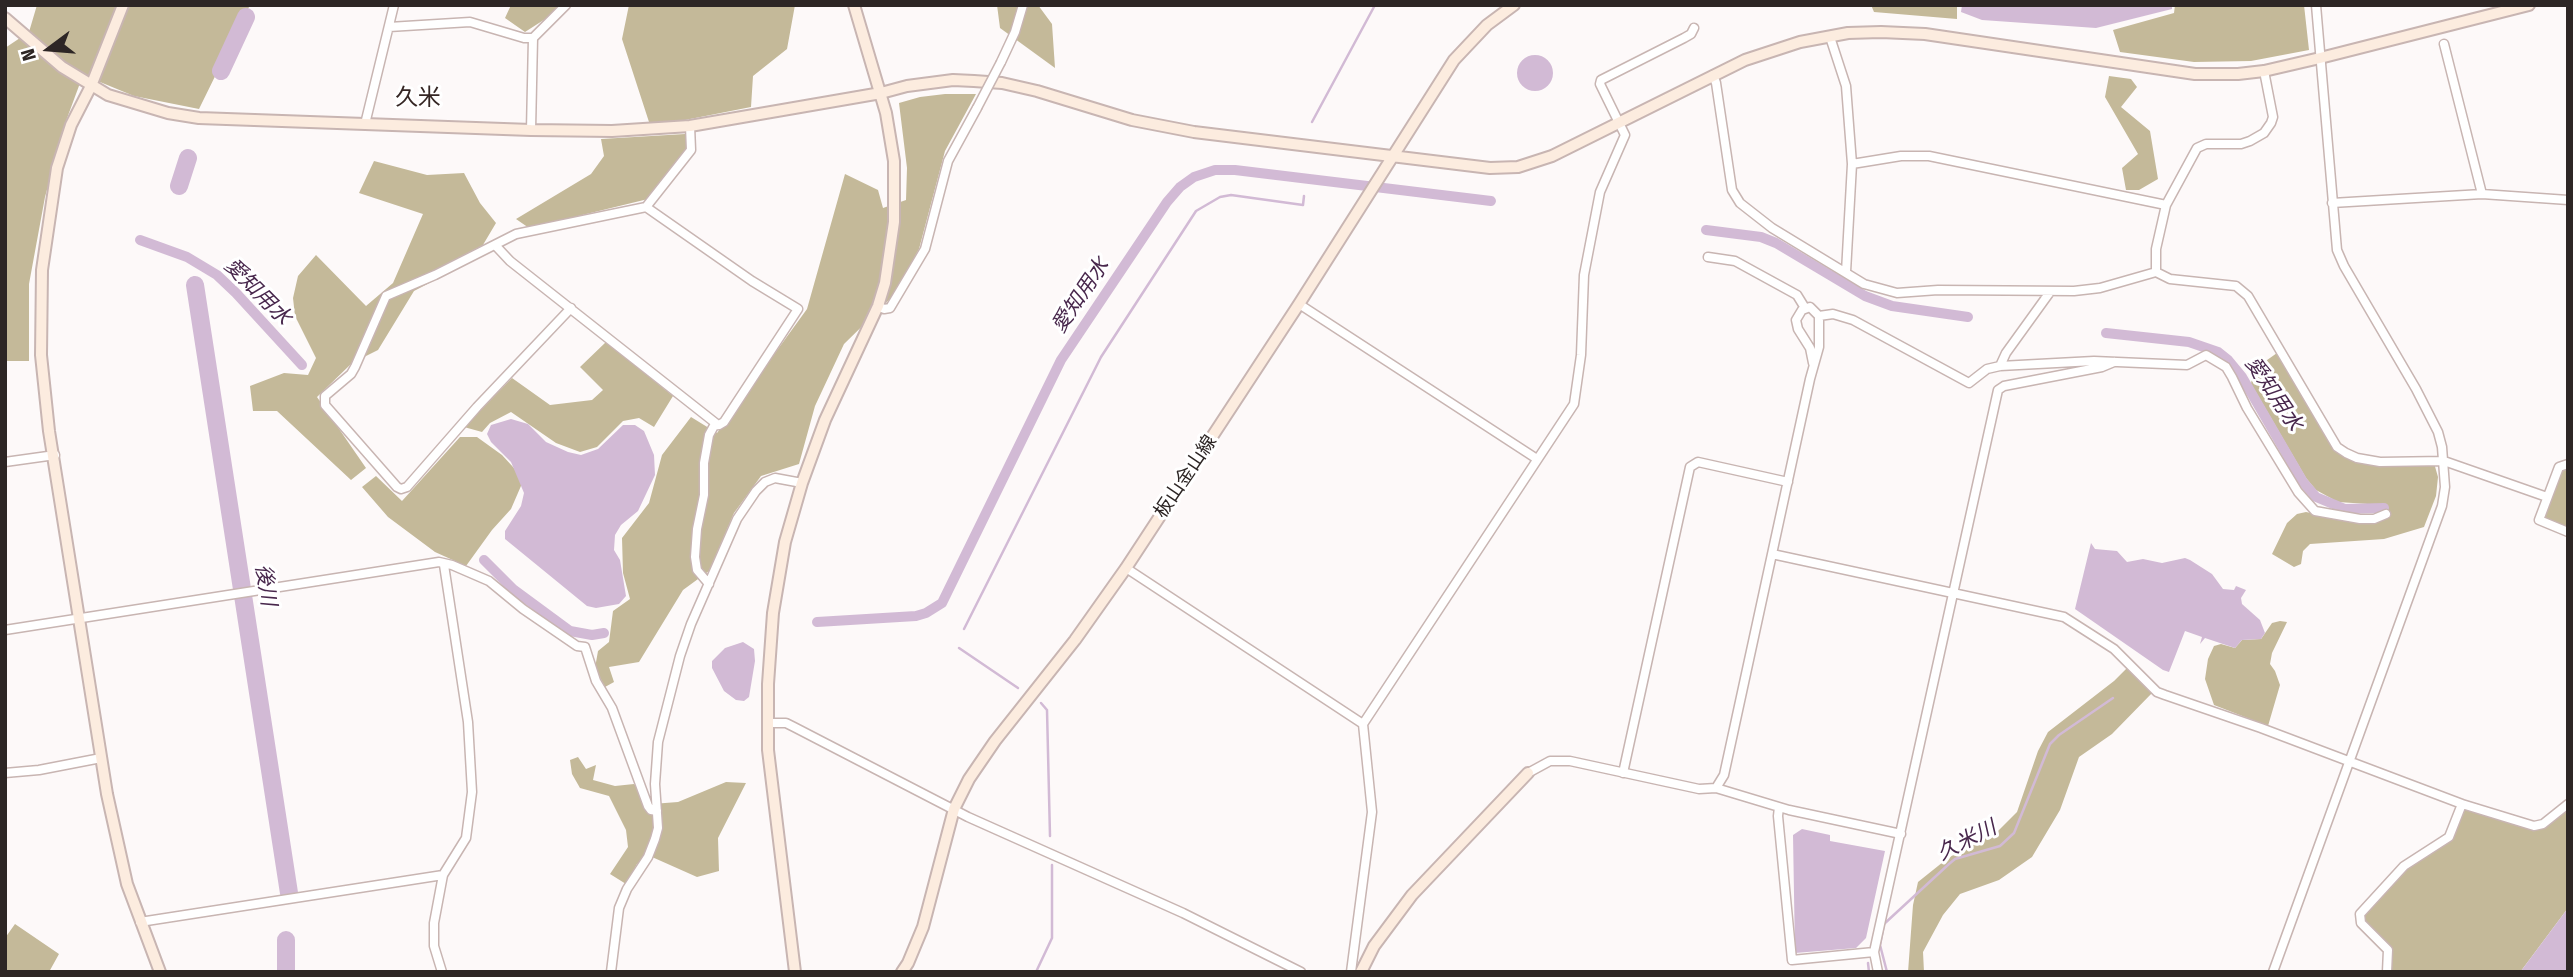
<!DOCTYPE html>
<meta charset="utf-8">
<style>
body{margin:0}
#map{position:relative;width:2573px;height:977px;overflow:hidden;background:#fdf9f9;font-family:"Fira Sans Condensed",sans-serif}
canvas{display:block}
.frame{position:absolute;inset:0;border:7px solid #2d2625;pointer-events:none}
.north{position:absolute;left:14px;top:14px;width:70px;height:70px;-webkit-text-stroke:5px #fff;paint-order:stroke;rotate:254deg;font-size:19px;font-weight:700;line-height:28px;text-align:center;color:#2d2625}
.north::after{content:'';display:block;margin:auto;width:24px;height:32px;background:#2d2625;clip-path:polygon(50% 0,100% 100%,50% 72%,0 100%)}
</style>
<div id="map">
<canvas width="2573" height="977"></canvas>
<div class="frame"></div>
<div class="north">N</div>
</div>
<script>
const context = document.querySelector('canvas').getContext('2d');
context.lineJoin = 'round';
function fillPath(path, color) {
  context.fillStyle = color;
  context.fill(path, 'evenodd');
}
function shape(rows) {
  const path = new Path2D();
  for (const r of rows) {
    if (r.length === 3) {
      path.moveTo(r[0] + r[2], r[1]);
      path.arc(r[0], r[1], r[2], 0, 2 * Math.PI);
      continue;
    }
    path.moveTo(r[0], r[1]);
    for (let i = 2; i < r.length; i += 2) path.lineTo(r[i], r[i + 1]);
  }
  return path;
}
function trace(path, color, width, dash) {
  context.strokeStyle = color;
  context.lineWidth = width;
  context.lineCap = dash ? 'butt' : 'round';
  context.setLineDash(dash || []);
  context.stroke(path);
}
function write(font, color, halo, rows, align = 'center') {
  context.font = font + ' "Fira Sans Condensed","Noto Sans JP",sans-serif';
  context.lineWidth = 6;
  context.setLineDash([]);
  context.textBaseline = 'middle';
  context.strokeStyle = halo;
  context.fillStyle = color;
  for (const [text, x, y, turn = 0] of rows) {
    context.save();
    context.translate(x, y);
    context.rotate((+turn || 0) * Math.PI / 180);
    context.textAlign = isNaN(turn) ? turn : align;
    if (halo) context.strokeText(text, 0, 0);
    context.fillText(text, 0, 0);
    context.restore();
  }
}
fillPath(shape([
 [37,5,250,5,199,109,134,96,83,75,66,121,45,197,29,284,29,361,5,361,5,48,29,32],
 [511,5,560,5,553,14,525,32,505,18],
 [629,5,795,5,787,49,753,76,751,107,675,122,649,122,622,39],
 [997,5,1038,5,1052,24,1055,68,1000,28],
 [1871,5,1957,5,1957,19,1874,12],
 [2175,5,2304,5,2309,50,2251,61,2194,62,2120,52,2113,30,2174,13],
 [2109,76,2131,79,2137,87,2121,107,2150,131,2158,179,2139,190,2126,190,2122,168,2138,154,2105,97],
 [945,94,976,94,945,151,919,249,893,296,844,344,815,406,799,464,761,476,734,513,709,571,683,590,639,662,609,667,614,682,605,687,595,668,598,651,609,642,613,611,630,599,623,573,622,538,649,503,662,455,691,417,717,433,807,309,845,174,878,190,883,208,906,200,907,168,899,103,920,97],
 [685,134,688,138,689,147,648,199,529,228,516,219,591,174,604,156,601,139],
 [374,161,427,175,464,173,480,203,496,223,474,260,414,291,378,350,352,363,317,397,366,468,351,480,277,411,253,411,250,386,284,373,308,375,316,358,295,316,293,298,298,276,316,255,366,306,393,283,423,214,359,193],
 [606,342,673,396,654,427,639,418,623,421,597,447,580,452,556,443,511,412,490,423,482,432,464,427,512,378,550,405,592,400,603,390,580,367],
 [2277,353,2329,439,2358,461,2373,466,2434,463,2438,477,2436,496,2424,527,2384,539,2310,544,2303,551,2301,564,2294,567,2272,554,2287,523,2297,514,2306,512,2354,522,2388,516,2383,505,2338,502,2316,490,2306,478,2251,384,2253,370],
 [460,437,477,437,502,455,524,479,511,509,492,530,466,566,435,552,388,517,362,487,376,476,402,501],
 [2568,467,2568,529,2544,519,2543,516,2561,469],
 [2280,621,2287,622,2272,653,2270,664,2275,671,2280,685,2268,726,2214,705,2205,679,2208,659,2214,646,2221,644,2235,648,2242,640,2261,639,2272,623],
 [2127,668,2146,681,2153,692,2112,734,2079,757,2060,810,2032,857,1999,880,1960,894,1943,915,1923,952,1924,972,1908,972,1913,905,1918,882,1948,858,1998,831,2017,812,2038,751,2048,732,2114,681],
 [578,757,586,769,596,765,593,780,615,786,634,784,652,804,678,802,726,782,746,783,718,838,719,871,697,877,652,857,637,864,626,884,610,874,628,847,626,830,609,796,580,788,572,774,570,760],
 [2568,808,2568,908,2521,971,2390,972,2391,953,2363,921,2363,915,2409,867,2447,843,2463,810,2467,809,2538,830],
 [15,924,59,954,49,972,5,972,5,938]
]), '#c4b999');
fillPath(shape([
 [1962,5,2172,5,2172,9,2096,28,1982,20,1961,12],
 [1535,73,18],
 [511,419,528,424,546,442,568,452,581,455,598,449,623,425,635,425,644,431,654,455,655,475,638,511,621,525,615,535,614,550,620,560,626,596,619,604,596,608,587,606,505,539,505,531,521,506,524,493,511,462,491,442,487,434,491,425],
 [2091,543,2095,549,2117,551,2127,562,2143,559,2162,563,2185,558,2190,560,2212,574,2223,589,2234,590,2236,586,2246,590,2241,598,2242,604,2260,620,2265,633,2261,639,2242,640,2235,648,2205,638,2200,644,2202,637,2185,631,2169,672,2163,670,2075,609],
 [743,642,754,649,755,661,749,697,744,701,736,700,724,691,712,668,712,661,725,648],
 [1802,829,1830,835,1830,841,1885,851,1866,938,1856,948,1795,953,1793,835],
 [2568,908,2568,972,2499,972,2521,971]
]), '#d2bad5');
trace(shape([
 [1312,122,1375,5],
 [964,629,1101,357,1196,211,1220,197,1231,195,1303,205,1304,196],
 [959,648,1018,688],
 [1041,703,1047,710,1050,836],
 [1868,963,1869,972],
 [1036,972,1052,938,1052,865],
 [1887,972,1880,945,1884,924,1949,864,1955,859,2000,846,2014,833,2050,744,2059,735,2113,698]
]), '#d2bad5', 2.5);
trace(shape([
 [1706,230,1761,237,1776,243,1865,296,1892,306,1968,317],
 [140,240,187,257,217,275,236,293,302,365],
 [2106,333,2189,342,2218,352,2228,360,2242,377,2303,482,2316,497,2345,509,2384,508],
 [484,560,513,589,570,631,592,635,604,633],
 [817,622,916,616,926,613,942,603,1061,360,1167,202,1180,187,1194,177,1215,170,1235,170,1491,201]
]), '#d2bad5', 10);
trace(shape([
 [221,71,246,17],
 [179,186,188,158],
 [195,285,289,893],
 [286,972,286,940]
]), '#d2bad5', 18);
const street = shape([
 [389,27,470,22,524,38,533,38,566,5],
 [1830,37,1846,86,1852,164,1846,272],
 [2444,44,2482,194],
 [1001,62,1015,32,1023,5],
 [1713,75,1716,83,1732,190,1740,203,1772,228,1864,284,1897,293,1938,290,2074,291,2100,288,2156,272,2170,279,2236,286,2248,296,2337,447,2346,453,2357,458,2380,462,2444,461,2547,497],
 [365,124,394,5],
 [531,130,533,38],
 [1852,164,1901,156,1929,156,2166,205],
 [2332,203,2482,194,2568,200],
 [646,207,752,281,798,309,724,422,719,425,715,424,709,435,704,463,704,495,697,529,695,557,697,570,709,584],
 [495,245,510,261,718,425],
 [1708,257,1735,261,1797,295,1805,308],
 [2156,272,2156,249,2166,205,2197,148,2206,144,2241,144,2250,141,2264,133,2271,123,2273,117,2264,71],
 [1299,304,1537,459],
 [878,306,884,309,890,308,925,249,948,161,977,108],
 [571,308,477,407,407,487,401,489,397,487,325,405,325,396,351,374,355,367,386,296,435,275,516,234,646,207,691,150,690,126],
 [1819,316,1833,314,1853,320,1969,383,1987,369,2000,366,2094,361,2187,365,2206,355,2226,367,2232,377,2247,408,2298,492,2315,511,2360,519,2374,519,2386,514],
 [2000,366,2006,353,2050,292],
 [5,462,55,455],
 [2568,464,2559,467,2539,520,2568,532],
 [1772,554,2064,617,2114,649,2157,692,2165,695,2261,728,2462,804],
 [1126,568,1363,724],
 [5,630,439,562,452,565,489,581,523,609,577,646,585,647,596,681,612,708,648,806,651,810,657,811],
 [767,723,786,723,794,727,968,817,1183,913,1301,972],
 [5,773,39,770,101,758],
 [1528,773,1550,761,1570,761,1699,789,1716,788,1789,810,1901,834],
 [1623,773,1690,467,1698,462,1788,482],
 [1716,788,1724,775,1810,379,1819,347,1819,316,1810,307,1802,310,1796,320,1798,329,1810,348,1813,363],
 [1779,807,1778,816,1792,960,1874,952],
 [140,922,443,875],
 [442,972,434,946,434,923,443,875,466,838,472,792,468,722,444,565],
 [611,972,619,908,627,889,648,857,655,839,658,828,655,784,658,742,680,656,691,624,737,519,756,491,765,482,775,478,802,483],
 [1351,972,1372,812,1363,724,1574,404,1581,355,1584,275,1600,192,1625,135,1600,84,1601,80,1684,38,1691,34,1694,28],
 [1878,972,1874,952,1877,938,1998,390,2004,386,2102,367,2114,362],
 [2273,972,2442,506,2445,487,2442,447,2438,432,2416,389,2344,266,2337,250,2316,5],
 [2387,972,2388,950,2361,923,2360,914,2404,866,2449,837,2462,804,2534,826,2543,824,2568,804]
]);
const secondary = shape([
 [123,5,91,86,71,125,57,168,42,270,41,355,49,431,107,794,127,884,160,972],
 [5,18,62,67,108,95,168,113,199,118,531,130,612,131,690,126,881,93,907,86,953,80,974,81,1002,83,1037,91,1132,120,1194,132,1490,168,1518,167,1552,156,1745,60,1800,42,1848,33,1881,32,1925,34,2195,74,2238,74,2264,71,2320,58,2529,5],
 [795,972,768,750,768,684,773,613,785,542,802,483,825,420,878,306,885,283,894,222,894,161,886,113,854,5],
 [902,972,908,963,923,927,954,809,969,779,995,741,1075,640,1126,568,1299,304,1454,60,1487,25,1514,5],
 [1361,972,1374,946,1412,895,1528,773]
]);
trace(street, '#c8b5b2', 11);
trace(secondary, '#c8b5b2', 14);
trace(street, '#fff', 8);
trace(secondary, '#fcecdf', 10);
const streetBridge = shape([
 [977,108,1001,62]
]);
trace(streetBridge, '#c8b5b2', 11, []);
trace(streetBridge, '#fff', 8);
write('19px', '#2d2625', '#fff', [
 ["板山金山線",1186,477,-56]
]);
write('italic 21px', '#49284d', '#fff', [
 ["愛知用水",257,292,45],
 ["愛知用水",1081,296,-56],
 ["愛知用水",2273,394,56],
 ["後川",265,585,81],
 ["久米川",1967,841,-27]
]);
write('23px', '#352624', '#fff', [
 ["久米",418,99]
]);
</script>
